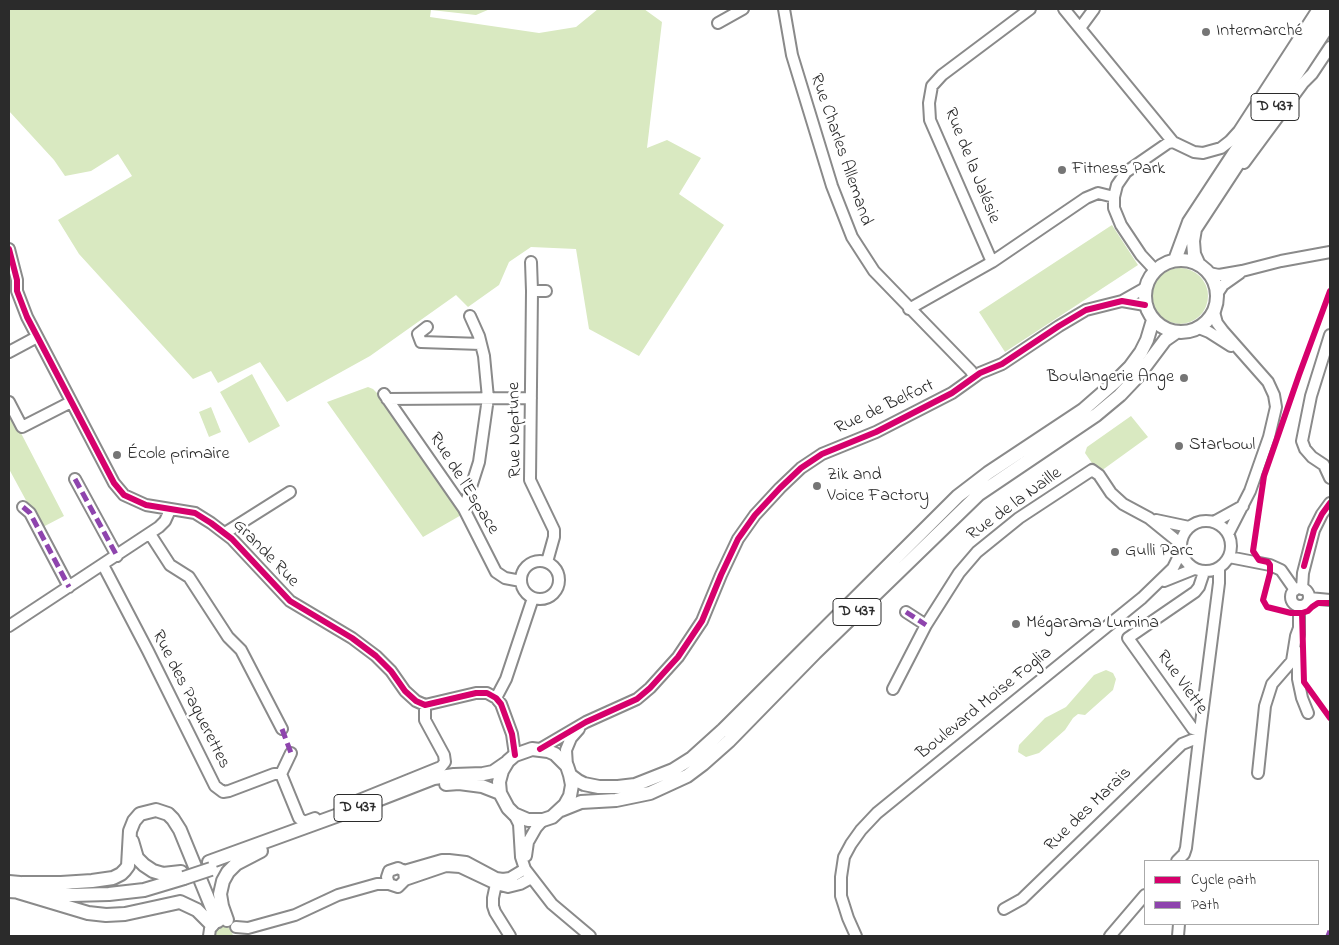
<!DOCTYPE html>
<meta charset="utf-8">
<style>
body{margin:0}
#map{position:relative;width:1339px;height:945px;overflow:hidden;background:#fff;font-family:"Indie Flower",sans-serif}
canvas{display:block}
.frame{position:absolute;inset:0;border:10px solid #2b2b2b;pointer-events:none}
.legend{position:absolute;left:1144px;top:860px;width:175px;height:65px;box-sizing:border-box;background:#fff;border:1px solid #aaa;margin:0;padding:6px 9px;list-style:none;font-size:15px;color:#2b2b2b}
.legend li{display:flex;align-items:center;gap:10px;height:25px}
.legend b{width:25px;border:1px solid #aaa}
</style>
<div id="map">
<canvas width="1339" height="945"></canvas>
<div class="frame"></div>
<ul class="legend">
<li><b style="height:6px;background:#d6006c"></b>Cycle path</li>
<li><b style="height:6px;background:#8e44ad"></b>Path</li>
</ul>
</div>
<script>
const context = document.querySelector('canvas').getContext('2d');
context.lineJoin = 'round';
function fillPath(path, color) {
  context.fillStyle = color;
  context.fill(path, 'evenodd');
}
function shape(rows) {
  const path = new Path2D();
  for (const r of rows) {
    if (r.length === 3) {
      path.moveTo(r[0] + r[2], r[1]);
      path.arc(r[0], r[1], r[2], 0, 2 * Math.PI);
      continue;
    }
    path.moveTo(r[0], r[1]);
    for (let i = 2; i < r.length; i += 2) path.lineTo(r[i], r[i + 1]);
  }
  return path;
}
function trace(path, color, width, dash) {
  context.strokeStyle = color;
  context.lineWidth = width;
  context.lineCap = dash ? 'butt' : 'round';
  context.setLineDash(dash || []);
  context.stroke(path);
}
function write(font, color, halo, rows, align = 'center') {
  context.font = font + ' "Indie Flower",sans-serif';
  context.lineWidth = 5;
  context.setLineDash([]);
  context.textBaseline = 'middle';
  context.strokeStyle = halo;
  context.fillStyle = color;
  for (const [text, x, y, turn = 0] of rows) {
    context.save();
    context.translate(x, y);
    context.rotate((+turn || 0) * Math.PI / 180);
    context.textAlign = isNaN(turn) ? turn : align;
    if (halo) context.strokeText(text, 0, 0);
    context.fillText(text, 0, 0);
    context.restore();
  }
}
fillPath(shape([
 [9,9,490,9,476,15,431,10,430,17,539,33,576,27,598,9,644,9,662,22,647,148,667,140,701,158,679,194,724,225,639,356,589,329,576,249,531,247,509,262,499,285,468,307,456,295,370,356,287,402,260,362,218,383,211,371,193,379,79,254,58,220,132,176,118,154,91,171,65,176,54,160,9,111],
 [1112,225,1138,265,1005,352,979,312],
 [1180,296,28],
 [252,374,280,426,249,443,220,392],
 [368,387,373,389,379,395,463,514,423,537,327,402],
 [211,407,221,432,209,437,199,412],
 [9,410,64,516,41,528,9,469],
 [1131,416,1148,437,1101,471,1096,465,1094,466,1085,453,1087,447],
 [1106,670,1113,673,1116,679,1113,690,1085,715,1078,714,1073,718,1065,730,1039,753,1026,757,1018,752,1019,745,1045,718,1066,707,1094,675],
 [219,926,228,927,232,932,233,936,214,936,214,931]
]), '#d9e9c1');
const minor = shape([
 [784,9,792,55,832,186,852,237,874,271,971,371,974,377],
 [1064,9,1173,142,1194,152,1203,153,1221,148,1230,141,1239,131,1318,9],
 [718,23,743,9],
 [1080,28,1094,9],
 [1244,163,1303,83,1312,74,1330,47],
 [9,249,17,280,17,291,27,317,114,483,124,495,146,505,195,513,211,523,232,539,290,601,352,638,376,656,391,671,405,691,416,701,425,705,476,693,487,693,496,698,501,704,512,734,515,755],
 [531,262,532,291,546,291],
 [992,262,930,120,929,103,932,86,942,75,1030,9],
 [1155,270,1141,255,1121,225,1114,208,1114,197,1117,185,1126,172,1168,143,1173,142],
 [1209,273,1219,275,1242,271,1281,261,1330,252],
 [532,291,530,480,554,530,554,537,547,562],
 [1217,294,1223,285,1240,273],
 [1122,301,1145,288],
 [909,309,992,262,1086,198,1098,193,1114,197],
 [1214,312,1217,323,1223,331,1268,382,1274,395,1276,407,1269,437,1250,491,1228,534],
 [427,327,418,334,421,342,481,344],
 [1199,328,1209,332,1231,346],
 [1330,335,1311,396,1302,441,1305,449,1312,457,1324,465,1330,478],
 [9,352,37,337],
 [384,394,464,509,496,572,505,578,521,581],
 [387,399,531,398],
 [9,402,22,427,71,402],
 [75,479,117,556],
 [23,507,30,513,69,587],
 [464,509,479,462,488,398,484,356,479,336,470,316],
 [1156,520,1189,527],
 [1206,546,25],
 [1214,522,1243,506],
 [225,533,290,492],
 [150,534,170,565,189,577,228,637,241,650,282,729],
 [1229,557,1270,565,1281,570,1295,590],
 [540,580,19],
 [103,565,148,651,215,786,223,792,229,791,274,774,281,774],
 [1164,581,1194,569],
 [1300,597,9],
 [1302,589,1303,573,1314,530,1322,514,1330,503],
 [1309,598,1330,600],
 [1299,606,1299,635],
 [906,612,926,625],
 [9,626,159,527,165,521,170,510],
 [1298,652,1298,679,1302,698,1308,713],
 [893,689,926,625,959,573,977,552,1019,518,1092,470,1099,475,1111,493,1123,504,1149,518,1181,544],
 [496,698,506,679,533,598],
 [1200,731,1193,729,1128,638,1195,592,1199,587,1204,572],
 [540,749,586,722,637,699,650,688,678,657,702,621,721,575,738,539,755,515,780,488,801,468,822,454,876,432,952,393,980,373,1002,364,1059,326,1086,310,1122,301,1145,305],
 [567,766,566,750,571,738,579,729],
 [1258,773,1265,706,1272,684,1292,661,1296,636,1299,628],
 [281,774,299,818,304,822,315,818],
 [281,774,291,753],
 [342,807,441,767,445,762,444,755,425,720,425,705],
 [514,814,519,824,521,857,525,869,552,904,590,936],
 [526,856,528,842,536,828,543,820],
 [1177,861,1184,854,1186,848,1200,731,1219,583,1219,568],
 [404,871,442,860,449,860,466,862,496,878,503,879,510,878,525,869],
 [405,880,446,866,460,867,496,884,508,887,520,884,531,878],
 [496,884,493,898,493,906,495,912,510,936],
 [1004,909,1022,899,1182,744,1192,740,1199,739],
 [236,927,248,928,295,915,338,895,377,884,389,884,398,887,405,880,404,871,398,868,389,871,387,877,389,884],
 [209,936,210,929,217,921],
 [856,936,848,918,841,896,841,877,844,857,851,844,861,830,877,813,936,765,1142,598,1173,568,1181,552],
 [1110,936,1145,895],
 [1178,936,1179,924]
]);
const major = shape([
 [1181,296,36],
 [1175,260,1189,222,1329,9],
 [1199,265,1194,254,1193,241,1195,229,1330,23],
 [570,775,572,785,570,796,565,805,552,817,543,820,528,820,514,814,508,808,500,793,499,782,502,771,508,761,515,755,532,749,548,751,555,754,567,766,570,775,578,781,584,784,599,787,618,787,635,785,673,770,692,758,723,730,958,496,988,473,1083,410,1115,382,1130,367,1141,352,1147,340,1153,320],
 [446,784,459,783,482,786,500,793],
 [561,810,581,802,616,800,650,793,687,776,703,764,729,741,815,653,979,494,1096,415,1120,395,1138,376,1165,340,1175,333],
 [132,841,137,858,144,865,153,871,163,874,181,872],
 [209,862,344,813,434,778,454,775,483,774,493,772,506,763],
 [9,882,31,884],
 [23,883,61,883,92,881,113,878,121,874,125,870,128,866,130,831,134,821,140,814,156,810,168,814,173,819,180,830,214,913,218,921],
 [9,891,72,895,109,894,144,890,184,878],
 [18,892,88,913,106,915,125,914,180,902,197,910,212,925],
 [227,920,222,906,220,894,223,881,228,872,236,864,261,851]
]);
trace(minor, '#8a8a8a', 14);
trace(major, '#8a8a8a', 16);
trace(minor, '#fff', 10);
trace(major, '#fff', 12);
const majorBridge = shape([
 [184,878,211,869]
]);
trace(majorBridge, '#8a8a8a', 16, []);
trace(majorBridge, '#fff', 12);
trace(shape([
 [75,479,117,556],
 [23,507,30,513,69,587],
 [906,612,926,625],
 [282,729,291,753],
 [1328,936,1330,931]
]), '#8e44ad', 5, [10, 5]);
trace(shape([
 [9,249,17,280,17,291,27,317,114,483,124,495,146,505,195,513,211,523,232,539,290,601,352,638,376,656,391,671,405,691,416,701,425,705,476,693,487,693,496,698,501,704,512,734,515,755],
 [1330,291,1299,375,1264,476,1253,551,1259,560,1268,562,1270,565,1270,573,1263,600,1267,607,1291,613,1302,613,1308,611,1312,607,1318,603,1330,603],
 [1304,566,1314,530,1322,514,1330,503],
 [1302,613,1304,682,1330,718],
 [540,749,586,722,637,699,650,688,678,657,702,621,721,575,738,539,755,515,780,488,801,468,822,454,876,432,952,393,980,373,1002,364,1059,326,1086,310,1122,301,1145,305]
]), '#d6006c', 6);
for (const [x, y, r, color] of [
 [1206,32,5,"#757575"],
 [1062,170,5,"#757575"],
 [1184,378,5,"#757575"],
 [1179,446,5,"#757575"],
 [117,455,5,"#757575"],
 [817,486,5,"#757575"],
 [1115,552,5,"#757575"],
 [1016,624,5,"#757575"]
]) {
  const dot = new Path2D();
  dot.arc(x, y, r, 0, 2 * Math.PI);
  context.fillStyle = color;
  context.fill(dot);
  trace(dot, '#fff', 2);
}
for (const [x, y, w] of [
 [1275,107,48],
 [857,612,48],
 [358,808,48]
]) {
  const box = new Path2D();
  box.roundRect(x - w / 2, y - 13.5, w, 27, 4);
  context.fillStyle = '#fff';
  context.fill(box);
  trace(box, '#2b2b2b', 1);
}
write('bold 16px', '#2b2b2b', null, [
 ["D 437",1275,107],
 ["D 437",857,612],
 ["D 437",358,808]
]);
write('18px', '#2b2b2b', '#fff', [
 ["Intermarché",1216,32],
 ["Fitness Park",1072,170],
 ["Boulangerie Ange",1174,378,"right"],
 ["Starbowl",1189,446],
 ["École primaire",127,455],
 ["Zik and",827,476],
 ["Voice Factory",827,497],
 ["Gulli Parc",1125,552],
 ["Mégarama Lumina",1026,624]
], 'left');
write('18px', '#2b2b2b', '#fff', [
 ["Rue Charles Allemand",840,150,71],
 ["Rue de la Jalésie",971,166,68],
 ["Rue de Belfort",885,408,-25],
 ["Rue Neptune",516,430,-91],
 ["Rue de l'Espace",463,484,58],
 ["Rue de la Naille",1015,505,-36],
 ["Grande Rue",265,554,46],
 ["Rue Viette",1181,683,54],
 ["Rue des Paquerettes",190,700,63],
 ["Boulevard Moise Foglia",985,704,-39],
 ["Rue des Marais",1089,810,-44]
]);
</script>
